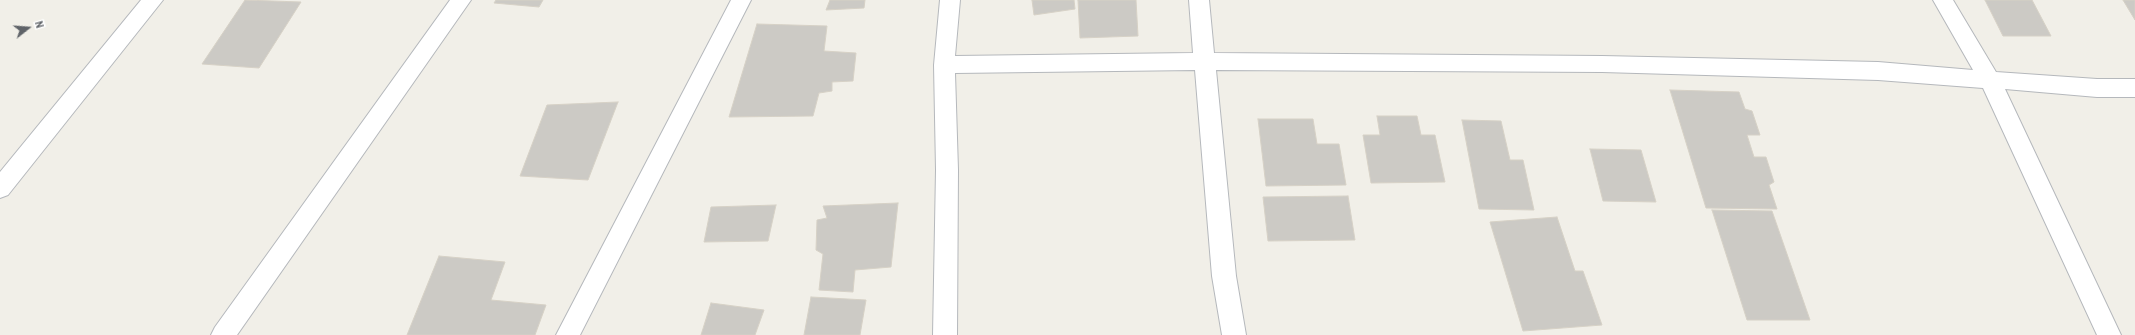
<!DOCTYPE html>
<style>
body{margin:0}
#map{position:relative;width:2135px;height:335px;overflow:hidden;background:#f1efe8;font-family:"Archivo Narrow",sans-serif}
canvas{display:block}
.north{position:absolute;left:8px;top:8px;width:40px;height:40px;-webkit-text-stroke:3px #fff;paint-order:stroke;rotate:73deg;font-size:11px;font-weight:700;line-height:16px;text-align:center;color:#5f6368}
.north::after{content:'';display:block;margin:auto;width:14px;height:18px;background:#5f6368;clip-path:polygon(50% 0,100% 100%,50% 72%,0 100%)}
</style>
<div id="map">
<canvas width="2135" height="335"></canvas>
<div class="north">N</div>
</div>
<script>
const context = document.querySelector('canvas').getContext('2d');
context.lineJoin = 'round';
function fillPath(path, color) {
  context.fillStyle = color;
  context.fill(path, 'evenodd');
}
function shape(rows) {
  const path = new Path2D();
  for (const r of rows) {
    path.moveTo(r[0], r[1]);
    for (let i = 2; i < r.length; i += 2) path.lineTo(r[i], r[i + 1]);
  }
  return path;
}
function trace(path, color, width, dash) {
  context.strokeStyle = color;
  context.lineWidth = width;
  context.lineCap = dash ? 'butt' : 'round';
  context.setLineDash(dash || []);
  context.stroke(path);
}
const building = shape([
 [245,0,301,2,259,68,202,64,245,0],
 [496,0,543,0,539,7,494,3,496,0],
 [830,0,865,0,864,8,826,10,830,0],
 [1032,0,1074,0,1075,9,1034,15,1032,0],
 [1078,0,1136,0,1138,36,1080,38,1078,0],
 [1985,0,2032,0,2051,36,2003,36,1985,0],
 [2123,0,2135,0,2135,20,2123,0],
 [757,24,827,26,824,51,856,53,853,81,832,82,832,91,819,93,813,116,729,117,757,24],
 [1670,90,1739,92,1745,109,1752,111,1760,135,1747,135,1754,157,1766,157,1774,182,1769,185,1777,209,1706,208,1670,90],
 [618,102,588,180,520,176,547,105,618,102],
 [1377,116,1417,116,1421,135,1435,135,1445,182,1371,183,1363,135,1380,135,1377,116],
 [1258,119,1313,119,1317,144,1339,144,1346,185,1266,186,1258,119],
 [1462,120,1501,121,1510,160,1523,160,1534,210,1479,209,1462,120],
 [1590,149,1641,150,1656,202,1603,201,1590,149],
 [1348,196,1355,240,1268,241,1263,197,1348,196],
 [898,203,891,267,855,270,853,292,819,290,823,254,816,250,817,220,827,218,823,206,898,203],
 [776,205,768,241,704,242,711,207,776,205],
 [1712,210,1772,211,1810,320,1747,320,1712,210],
 [1557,217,1575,271,1583,271,1602,325,1523,331,1490,222,1557,217],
 [439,256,505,262,491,300,546,305,535,335,407,335,439,256],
 [811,297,866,300,860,335,804,335,811,297],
 [711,303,764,310,755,335,701,335,711,303]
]);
fillPath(building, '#cccac5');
trace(building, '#d6d1c6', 1);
const minor = shape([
 [141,0,163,0,8,195,0,198,0,172,141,0],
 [450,0,471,0,237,335,211,335,215,327,450,0],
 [731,0,751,0,580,335,556,335,731,0],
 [940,0,960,0,955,56,1193,53,1189,0,1209,0,1214,53,1602,56,1878,62,1973,70,1933,0,1953,0,1996,72,2097,79,2135,79,2135,97,2097,97,2005,89,2121,335,2097,335,1983,88,1878,80,1602,72,1216,70,1236,276,1246,335,1222,335,1212,276,1195,70,955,73,958,170,957,335,933,335,936,170,934,65,940,0]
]);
trace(minor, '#b5b8bc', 2);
fillPath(minor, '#fff');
</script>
